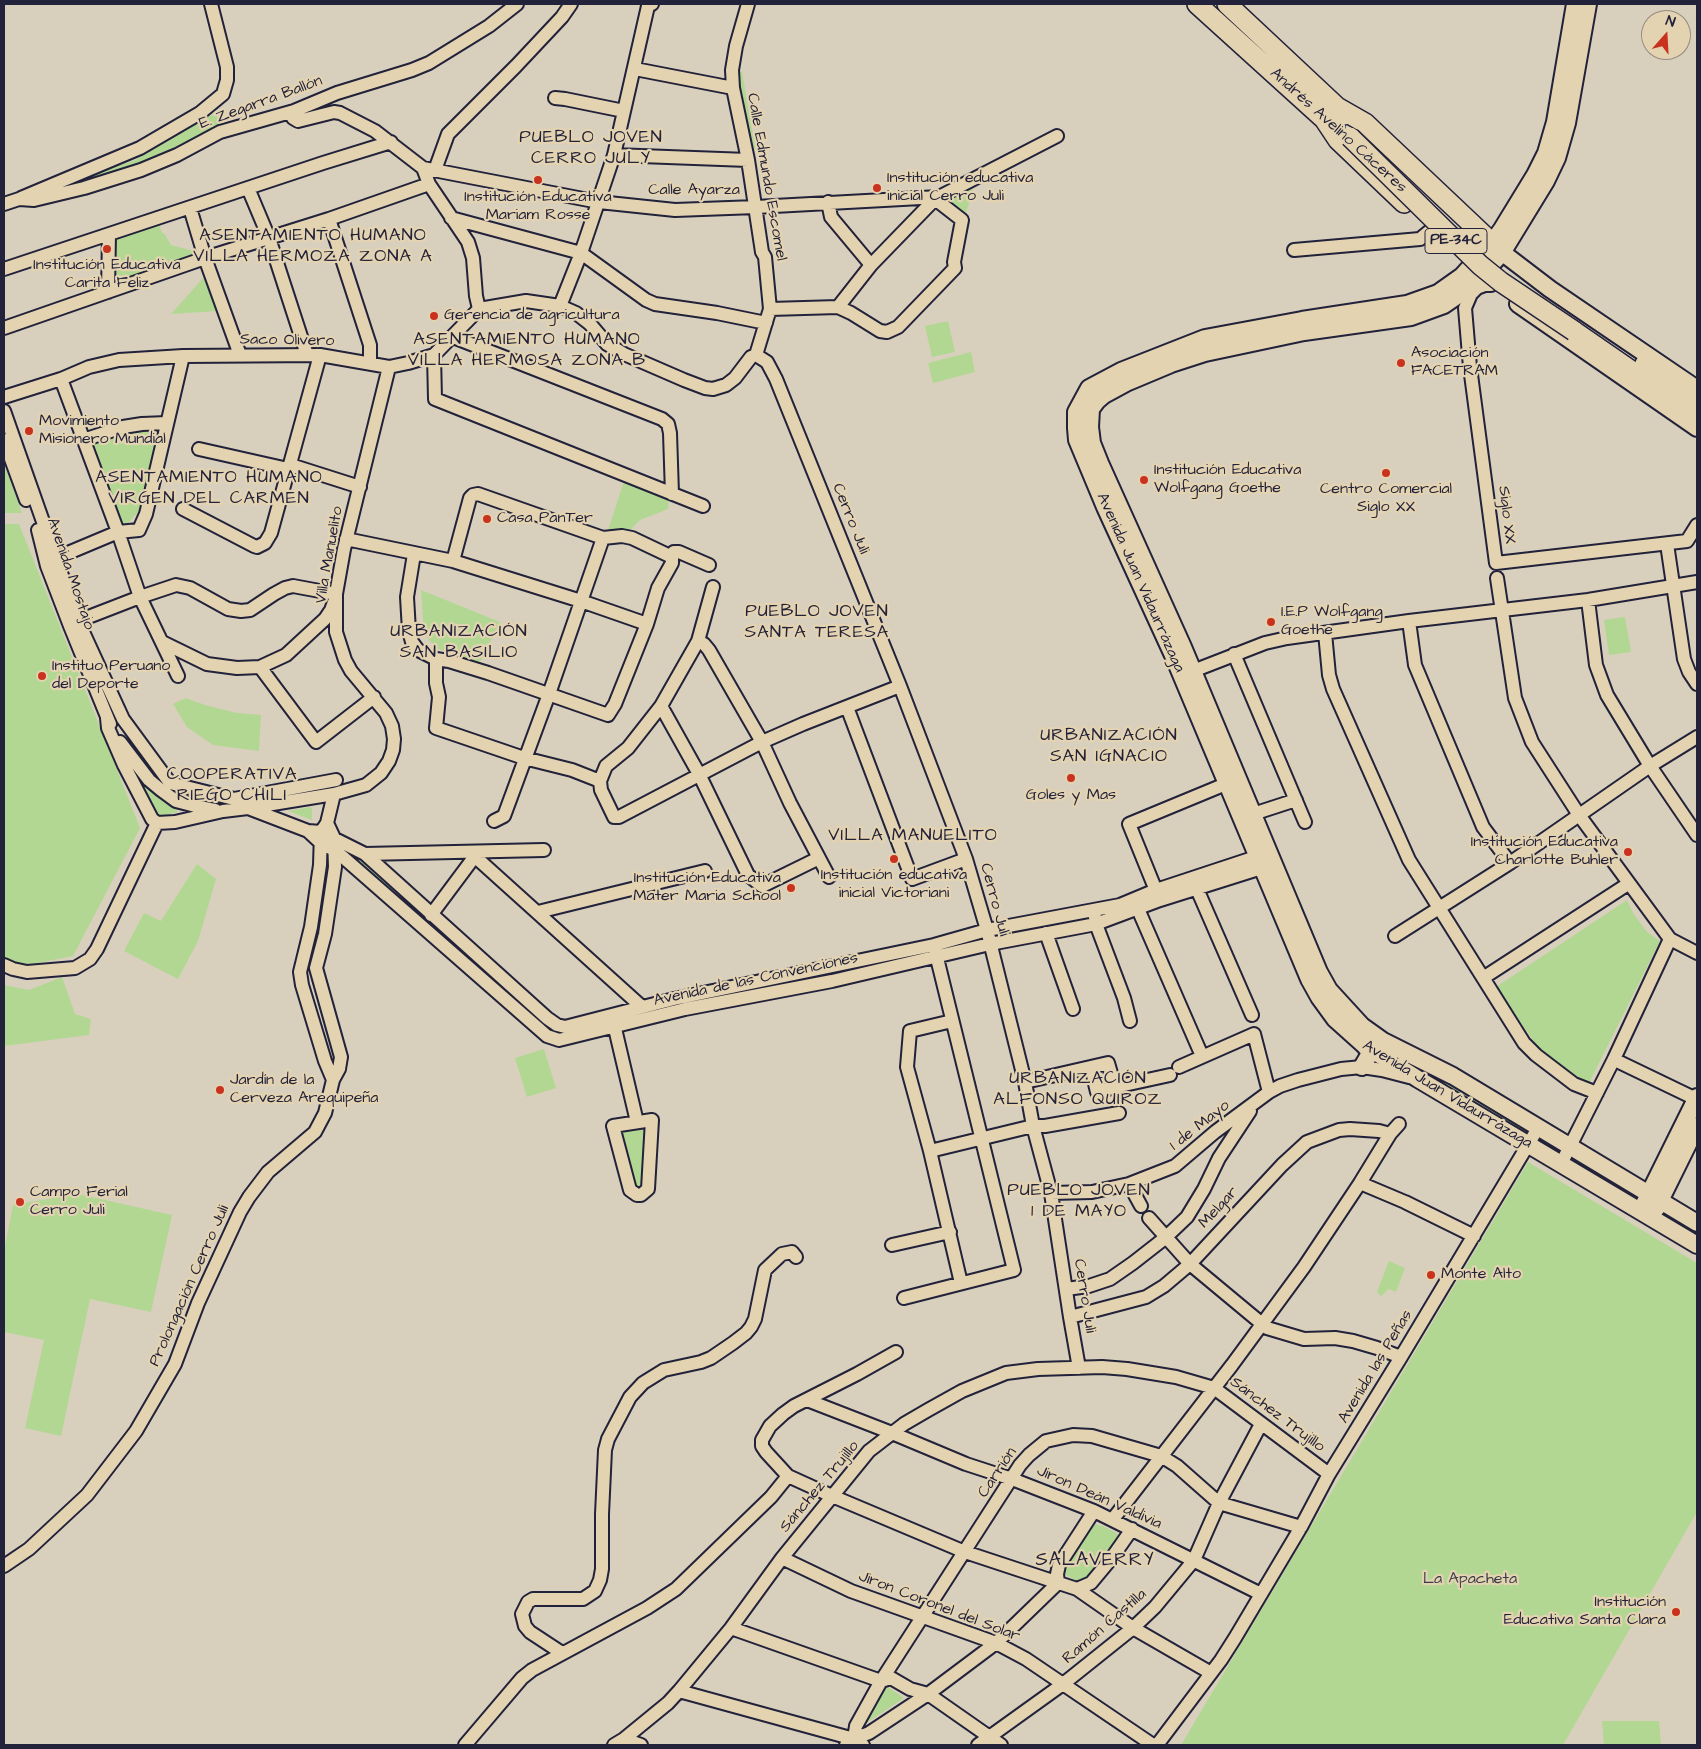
<!DOCTYPE html>
<meta charset="utf-8">
<style>
body{margin:0}
#map{position:relative;width:1701px;height:1749px;overflow:hidden;background:#d8d0bd;font-family:"Architects Daughter",sans-serif}
canvas{display:block}
.frame{position:absolute;inset:0;border:5px solid #22223b;pointer-events:none}
.north{position:absolute;left:1641px;top:10px;width:50px;height:50px;box-sizing:border-box;background:#e4d3b0;border:1px solid #968c81;border-radius:50%;rotate:19deg;font-size:14px;font-weight:700;line-height:20px;text-align:center;color:#22223b}
.north::after{content:'';display:block;margin:auto;width:18px;height:22px;background:#c8321e;clip-path:polygon(50% 0,100% 100%,50% 72%,0 100%)}
</style>
<div id="map">
<canvas width="1701" height="1749"></canvas>
<div class="frame"></div>
<div class="north">N</div>
</div>
<script>
const context = document.querySelector('canvas').getContext('2d');
context.lineJoin = 'round';
function fillPath(path, color) {
  context.fillStyle = color;
  context.fill(path, 'evenodd');
}
function shape(rows) {
  const path = new Path2D();
  for (const r of rows) {
    path.moveTo(r[0], r[1]);
    for (let i = 2; i < r.length; i += 2) path.lineTo(r[i], r[i + 1]);
  }
  return path;
}
function trace(path, color, width, dash) {
  context.strokeStyle = color;
  context.lineWidth = width;
  context.lineCap = dash ? 'butt' : 'round';
  context.setLineDash(dash || []);
  context.stroke(path);
}
function write(font, color, halo, rows, align = 'center') {
  context.font = font + ' "Architects Daughter",sans-serif';
  context.lineWidth = 4.5;
  context.setLineDash([]);
  context.textBaseline = 'middle';
  context.strokeStyle = halo;
  context.fillStyle = color;
  for (const [text, x, y, turn = 0] of rows) {
    context.save();
    context.translate(x, y);
    context.rotate((+turn || 0) * Math.PI / 180);
    context.textAlign = isNaN(turn) ? turn : align;
    if (halo) context.strokeText(text, 0, 0);
    context.fillText(text, 0, 0);
    context.restore();
  }
}
fillPath(shape([
 [737,70,742,72,755,146,753,169,748,143],
 [219,115,226,124,137,168,67,190,64,185,135,160,205,116],
 [975,182,965,217,947,199],
 [159,224,162,233,164,233,171,245,197,252,197,254,113,283,111,240],
 [205,276,218,311,171,314],
 [948,321,955,352,932,357,925,326],
 [971,352,975,372,933,383,928,363],
 [160,429,140,510,129,522,122,525,90,444,130,430],
 [4,463,22,513,4,513],
 [624,481,669,498,668,509,640,520,630,530,607,533],
 [4,524,19,524,140,828,73,956,23,966,4,960],
 [421,590,500,622,479,664,436,648,424,634],
 [1625,617,1631,652,1609,655,1604,620],
 [186,698,205,705,237,713,261,715,259,751,213,745,187,727,173,704],
 [129,732,167,779,230,799,228,805,222,805,186,796,173,791,164,785,124,739],
 [141,779,177,808,177,812,163,816,156,815,139,784],
 [311,807,312,809,312,820,288,811],
 [359,859,362,859,552,1028,562,1031,563,1035,545,1029,359,862],
 [197,864,216,879,198,941,178,979,124,951,144,913,161,921],
 [1627,900,1633,913,1647,932,1660,941,1588,1085,1566,1072,1537,1046,1496,987],
 [926,951,927,955,766,989,766,985],
 [62,977,75,1014,91,1019,89,1035,4,1046,4,985,29,990],
 [544,1049,556,1088,527,1097,515,1058],
 [1423,1064,1524,1125,1520,1132,1419,1072],
 [648,1123,645,1186,636,1191,618,1128],
 [1528,1162,1697,1263,1697,1512,1563,1745,1181,1745],
 [78,1194,172,1215,151,1312,90,1299,61,1436,25,1428,44,1340,4,1332,4,1251,13,1205],
 [1389,1261,1405,1268,1396,1292,1389,1289,1381,1296,1377,1292],
 [1093,1524,1103,1526,1118,1534,1118,1538,1086,1578,1082,1580,1076,1581,1065,1574,1064,1566],
 [879,1681,904,1698,859,1728],
 [1602,1721,1659,1721,1661,1745,1604,1745]
]), '#b2d793');
const minor = shape([
 [748,4,736,46,732,70,733,88,748,160,762,252,765,257,770,309,756,355],
 [635,69,733,88],
 [555,98,565,99,624,111],
 [291,112,293,118,298,121,334,112,340,113,375,131,423,168,429,184,468,242,473,258,476,296,479,309],
 [614,155,748,160],
 [423,168,599,202,675,210,756,207,939,197],
 [435,170,448,134,516,66,562,17,571,4],
 [248,188,269,238,307,355],
 [21,198,140,148,200,113,223,94,227,80,227,67,211,4],
 [828,202,831,217,871,265],
 [4,204,19,199,34,200,84,188,141,170,177,155,220,132,294,111,337,93,412,70,429,63,489,26,517,4],
 [190,208,205,258,240,355],
 [451,218,581,253,646,300,655,304,717,313,766,323],
 [329,219,370,345,370,363],
 [1294,250,1420,239,1431,230],
 [4,269,323,163,391,142],
 [1491,285,1485,285,1477,288,1471,294,1465,308,1470,367,1496,563,1687,541,1697,525],
 [108,292,109,235],
 [560,306,581,253,614,155,648,6,652,4],
 [838,307,871,265,935,199,1057,136],
 [770,309,838,307,851,313,880,331,887,332,898,327,955,268,954,262,962,220,935,199],
 [4,328,205,258,329,219,429,184],
 [453,337,662,419,668,424,670,433,672,494],
 [434,355,435,399,703,506],
 [756,355,767,362,776,379,900,686,966,859,987,930,1025,1082,1033,1126,1051,1193,1070,1317,1079,1368],
 [61,379,118,532,140,597,178,676],
 [4,397,61,379,89,367,119,360,183,356,320,355,389,367,408,363,434,355,479,309,526,301,560,306,576,313,590,324,607,344,624,354,684,380,705,388,713,389,726,385,735,378,751,357,756,355],
 [4,411,78,621,123,719,170,783,234,799,336,780],
 [4,440,26,500],
 [83,440,123,427,142,424,167,423],
 [199,449,288,469,294,466,360,487],
 [183,509,254,546,257,547,265,543,271,533,320,355],
 [38,530,47,566,70,626,110,724],
 [346,539,453,561,581,601,647,624],
 [1667,544,1684,659,1689,672,1697,684],
 [414,554,407,597,409,631,412,642,418,650,436,659,449,661,488,673,608,715,615,704,647,624,658,588,672,563,672,557,674,552,679,552,709,565],
 [453,561,470,498,473,495,478,494,603,538,622,536,632,538,672,557],
 [51,562,56,558,118,532,139,530,146,514,183,356],
 [1497,578,1515,698,1532,742,1579,815,1670,939,1697,953],
 [713,587,698,641,661,706,628,748,606,766,600,781,601,790,614,817,619,817,762,742,803,724,900,686],
 [1588,600,1596,665,1607,695,1650,766,1697,835],
 [78,621,140,597,176,585,190,588,228,609,241,611,250,610,274,594,285,588,293,586,336,594],
 [1409,621,1415,665,1483,827,1510,863],
 [1325,633,1329,675,1333,689,1409,860,1524,1043,1536,1055,1574,1084,1597,1093],
 [698,641,704,644,709,650,762,742,790,803,829,877],
 [162,642,207,664,237,668,260,667,286,655,325,619,331,610,334,602],
 [1234,654,1305,822],
 [436,659,436,683,439,697,436,728,524,758,572,770,600,781],
 [260,667,316,742,374,697],
 [1193,671,1265,643,1287,638,1409,621,1588,600,1697,582],
 [661,706,699,774,748,875,762,886,819,858],
 [847,707,912,879,966,859],
 [107,718,108,728,124,765,152,819,157,823,175,822,223,811,248,808,334,794,366,785,381,773,389,761,393,750,394,739,392,726,386,713,351,671,345,660,336,632,336,594,344,549,389,367],
 [120,742,149,780,161,790,176,801,199,807,215,810],
 [248,808,308,831,321,832,365,854,547,1018,557,1025,565,1027,674,999,934,945,987,930,1120,905,1156,890,1265,854],
 [1253,814,1296,800],
 [494,821,504,816,549,694,603,538],
 [308,831,321,843,334,850,344,858,547,1036,559,1040,685,1009,832,981,990,944,1096,924,1160,900,1271,865],
 [470,852,642,1007],
 [365,854,544,850],
 [1194,882,1252,1015],
 [1159,898,1129,824,1233,781],
 [1138,909,1202,1056],
 [538,912,705,871],
 [431,915,475,856],
 [1095,917,1096,924,1124,998,1130,1021],
 [1046,933,1073,1009],
 [1395,936,1510,863,1650,766,1697,737],
 [4,965,13,969,27,972,75,968,90,959,97,949,157,823],
 [1483,978,1628,884],
 [613,1020,637,1122],
 [952,1021,910,1031,907,1067,930,1151,961,1283],
 [1615,1060,1696,1099],
 [1091,1067,1097,1092,1115,1087],
 [1179,1067,1254,1034,1269,1092],
 [333,1080,325,1061,302,985,300,972,311,927,320,865,321,832,327,823,334,794],
 [1025,1082,1108,1063,1115,1087,1170,1075],
 [652,1120,648,1189,641,1195,637,1195,630,1190,613,1126,652,1120],
 [930,1151,1033,1126,1045,1126,1119,1113],
 [1561,1164,1614,1059,1670,939],
 [1360,1183,1405,1202,1474,1236],
 [1129,1184,1141,1206],
 [1051,1193,1092,1192,1129,1184,1175,1166,1215,1132,1269,1092,1280,1086,1298,1080,1341,1069,1362,1067,1382,1070,1409,1077],
 [1149,1218,1190,1264,1267,1328,1304,1339,1335,1338,1353,1341,1377,1348,1401,1357],
 [892,1245,950,1232],
 [1066,1289,1089,1286,1110,1279,1133,1263,1165,1238,1187,1217,1204,1189,1219,1158,1250,1111],
 [904,1298,1014,1270,935,950],
 [1070,1317,1146,1297,1164,1286,1190,1264,1282,1165,1307,1142,1339,1130,1350,1129,1379,1131,1390,1134],
 [896,1352,857,1374,794,1406,783,1414,770,1426,762,1440,762,1446,766,1452,788,1476,832,1496,965,1552,1077,1589,1133,1628,1211,1673],
 [807,1400,892,1433,966,1464,1012,1479,1094,1511,1261,1594],
 [1113,1519,1232,1365,1304,1267,1360,1183,1390,1134,1399,1124],
 [782,1558,851,1591,996,1643,1026,1659,1153,1745],
 [4,1566,29,1549,87,1495,136,1431,175,1364,198,1303,240,1212,249,1197,268,1172,315,1132,325,1113,333,1080,339,1069,341,1057,316,968,325,934,335,867,334,838,327,823],
 [1077,1589,1091,1583,1111,1559,1132,1529],
 [731,1628,881,1681,891,1678,910,1689,928,1694,1001,1745],
 [562,1653,530,1632,525,1626,522,1614,528,1602,533,1599,583,1599,595,1591,600,1580,602,1569,602,1514,605,1450,608,1439,630,1397,643,1383,664,1370,701,1362,711,1358,733,1343,746,1333,751,1327,755,1319,765,1270,782,1254,792,1252,796,1257],
 [679,1691,854,1739,863,1745],
 [624,1739,641,1745],
 [854,1739,856,1726,881,1681,1020,1465,1029,1455,1046,1441,1073,1435,1092,1436,1161,1456,1177,1466,1219,1503,1301,1527],
 [465,1745,522,1678,532,1670,647,1608,676,1589,771,1497,788,1476],
 [614,1745,624,1739,668,1703,679,1691,731,1628,782,1558,869,1451,904,1424,928,1410,962,1391,1006,1373,1038,1369,1102,1367,1127,1369,1176,1377,1214,1388,1329,1474],
 [846,1745,854,1739,869,1733,928,1694,996,1643,1058,1583,1057,1574,1059,1565,1094,1511],
 [978,1745,1063,1684,1133,1628,1155,1607,1194,1560,1219,1503,1261,1424],
 [1157,1745,1221,1660,1235,1638,1301,1527,1329,1474,1401,1357,1538,1128]
]);
const major = shape([
 [1575,4,1555,122,1546,153,1535,175,1502,229,1492,243,1462,276,1438,293,1407,304,1302,320,1205,338,1121,371,1089,388,1076,412,1076,428,1077,440,1105,507,1172,653,1309,979,1319,997,1335,1019,1364,1045,1418,1079,1697,1245],
 [1588,4,1567,123,1557,158,1546,181,1502,253,1473,285,1444,305,1411,317,1304,332,1205,353,1171,364,1128,382,1104,395,1097,401,1091,409,1090,427,1092,443,1100,463,1183,647,1319,972,1329,990,1362,1026,1383,1041,1453,1076,1697,1223],
 [1495,247,1550,289,1697,389],
 [1518,304,1697,428],
 [1362,1067,1369,1055,1369,1051,1364,1045],
 [1644,1204,1697,1097],
 [1656,1209,1697,1126]
]);
const highway = shape([
 [1197,4,1324,119,1335,125],
 [1227,4,1337,107,1344,115],
 [1337,107,1365,123,1492,243],
 [1324,119,1338,140,1404,203],
 [1574,331,1697,416],
 [1645,364,1697,400]
]);
trace(minor, '#22223b', 16);
trace(major, '#22223b', 20);
trace(highway, '#22223b', 22);
trace(minor, '#e4d3b0', 12);
trace(major, '#e4d3b0', 16);
trace(highway, '#e4d3b0', 19);
const highwayBridge = shape([
 [1350,137,1480,265,1501,282,1574,331]
]);
trace(highwayBridge, '#22223b', 22, []);
trace(highwayBridge, '#e4d3b0', 19);
for (const [x, y, r, color] of [
 [538,180,5,"#c8321e"],
 [877,188,5,"#c8321e"],
 [107,249,5,"#c8321e"],
 [434,316,5,"#c8321e"],
 [1401,363,5,"#c8321e"],
 [29,431,5,"#c8321e"],
 [1386,473,5,"#c8321e"],
 [1144,480,5,"#c8321e"],
 [487,519,5,"#c8321e"],
 [1271,622,5,"#c8321e"],
 [42,676,5,"#c8321e"],
 [1071,778,5,"#c8321e"],
 [1628,852,5,"#c8321e"],
 [894,859,5,"#c8321e"],
 [791,888,5,"#c8321e"],
 [220,1090,5,"#c8321e"],
 [20,1202,5,"#c8321e"],
 [1431,1275,5,"#c8321e"],
 [1676,1612,5,"#c8321e"]
]) {
  const dot = new Path2D();
  dot.arc(x, y, r, 0, 2 * Math.PI);
  context.fillStyle = color;
  context.fill(dot);
  trace(dot, '#e4d3b0', 2);
}
for (const [x, y, w] of [
 [1456,241,62]
]) {
  const box = new Path2D();
  box.roundRect(x - w / 2, y - 12.5, w, 25, 4);
  context.fillStyle = '#e4d3b0';
  context.fill(box);
  trace(box, '#22223b', 1);
}
write('bold 15px', '#22223b', null, [
 ["PE-34C",1456,241]
]);
write('16px', '#22223b', '#e4d3b0', [
 ["E. Zegarra Ballón",261,103,-20],
 ["Andrés Avelino Cáceres",1338,131,42],
 ["Calle Edmundo Escomel",766,177,80],
 ["Calle Ayarza",694,191],
 ["Saco Olivero",287,341,1],
 ["Siglo XX",1506,515,83],
 ["Cerro Juli",850,519,68],
 ["Villa Manuelito",330,555,-80],
 ["Avenida Mostajo",70,574,71],
 ["Avenida Juan Vidaurrázaga",1140,583,66],
 ["Cerro Juli",994,900,75],
 ["Avenida de las Convenciones",756,980,-12],
 ["Avenida Juan Vidaurrázaga",1447,1095,31],
 ["1 de Mayo",1200,1126,-38],
 ["Melgar",1219,1208,-47],
 ["Prolongación Cerro Juli",190,1286,-66],
 ["Cerro Juli",1084,1296,81],
 ["Avenida las Peñas",1376,1367,-59],
 ["Sánchez Trujillo",1277,1415,37],
 ["Carrión",998,1473,-56],
 ["Sánchez Trujillo",820,1487,-50],
 ["Jiron Deán Valdivia",1099,1498,24],
 ["Jiron Coronel del Solar",939,1607,21],
 ["Ramón Castilla",1105,1627,-41]
]);
write('16px', '#22223b', '#e4d3b0', [
 ["Institución educativa",887,179],
 ["inicial Cerro Juli",887,197],
 ["Institución Educativa",538,198,"center"],
 ["Mariam Rosse",538,216,"center"],
 ["Institución Educativa",107,266,"center"],
 ["Carita Feliz",107,284,"center"],
 ["Gerencia de agricultura",444,316],
 ["Asociación",1411,354],
 ["FACETRAM",1411,372],
 ["Movimiento",39,422],
 ["Misionero Mundial",39,440],
 ["Institución Educativa",1154,471],
 ["Wolfgang Goethe",1154,489],
 ["Centro Comercial",1386,490,"center"],
 ["Siglo XX",1386,508,"center"],
 ["Casa PanTer",497,519],
 ["I.E.P Wolfgang",1281,613],
 ["Goethe",1281,631],
 ["Instituo Peruano",52,667],
 ["del Deporte",52,685],
 ["Goles y Mas",1071,796,"center"],
 ["Institución Educativa",1618,843,"right"],
 ["Charlotte Buhler",1618,861,"right"],
 ["Institución educativa",894,876,"center"],
 ["inicial Victoriani",894,894,"center"],
 ["Institución Educativa",781,879,"right"],
 ["Mater Maria School",781,897,"right"],
 ["Jardín de la",230,1081],
 ["Cerveza Arequipeña",230,1099],
 ["Campo Ferial",30,1193],
 ["Cerro Juli",30,1211],
 ["Monte Alto",1441,1275],
 ["Institución",1666,1603,"right"],
 ["Educativa Santa Clara",1666,1621,"right"]
], 'left');
write('16px', '#383d48', '#e4d3b0', [
 ["La Apacheta",1470,1580]
]);
context.letterSpacing = '1px';
write('18px', '#22223b', '#e4d3b0', [
 ["PUEBLO JOVEN",591,138],
 ["CERRO JULY",591,159],
 ["ASENTAMIENTO HUMANO",313,236],
 ["VILLA HERMOZA ZONA A",313,257],
 ["ASENTAMIENTO HUMANO",527,340],
 ["VILLA HERMOSA ZONA B",527,361],
 ["ASENTAMIENTO HUMANO",209,478],
 ["VIRGEN DEL CARMEN",209,499],
 ["PUEBLO JOVEN",817,612],
 ["SANTA TERESA",817,633],
 ["URBANIZACIÓN",459,632],
 ["SAN BASILIO",459,653],
 ["URBANIZACIÓN",1109,736],
 ["SAN IGNACIO",1109,757],
 ["COOPERATIVA",232,775],
 ["RIEGO CHILI",232,796],
 ["VILLA MANUELITO",913,836],
 ["URBANIZACIÓN",1078,1079],
 ["ALFONSO QUIROZ",1078,1100],
 ["PUEBLO JOVEN",1079,1191],
 ["1 DE MAYO",1079,1212]
]);
context.letterSpacing = '0px';
context.letterSpacing = '1px';
write('19px', '#22223b', '#e4d3b0', [
 ["SALAVERRY",1095,1561]
]);
context.letterSpacing = '0px';
</script>
